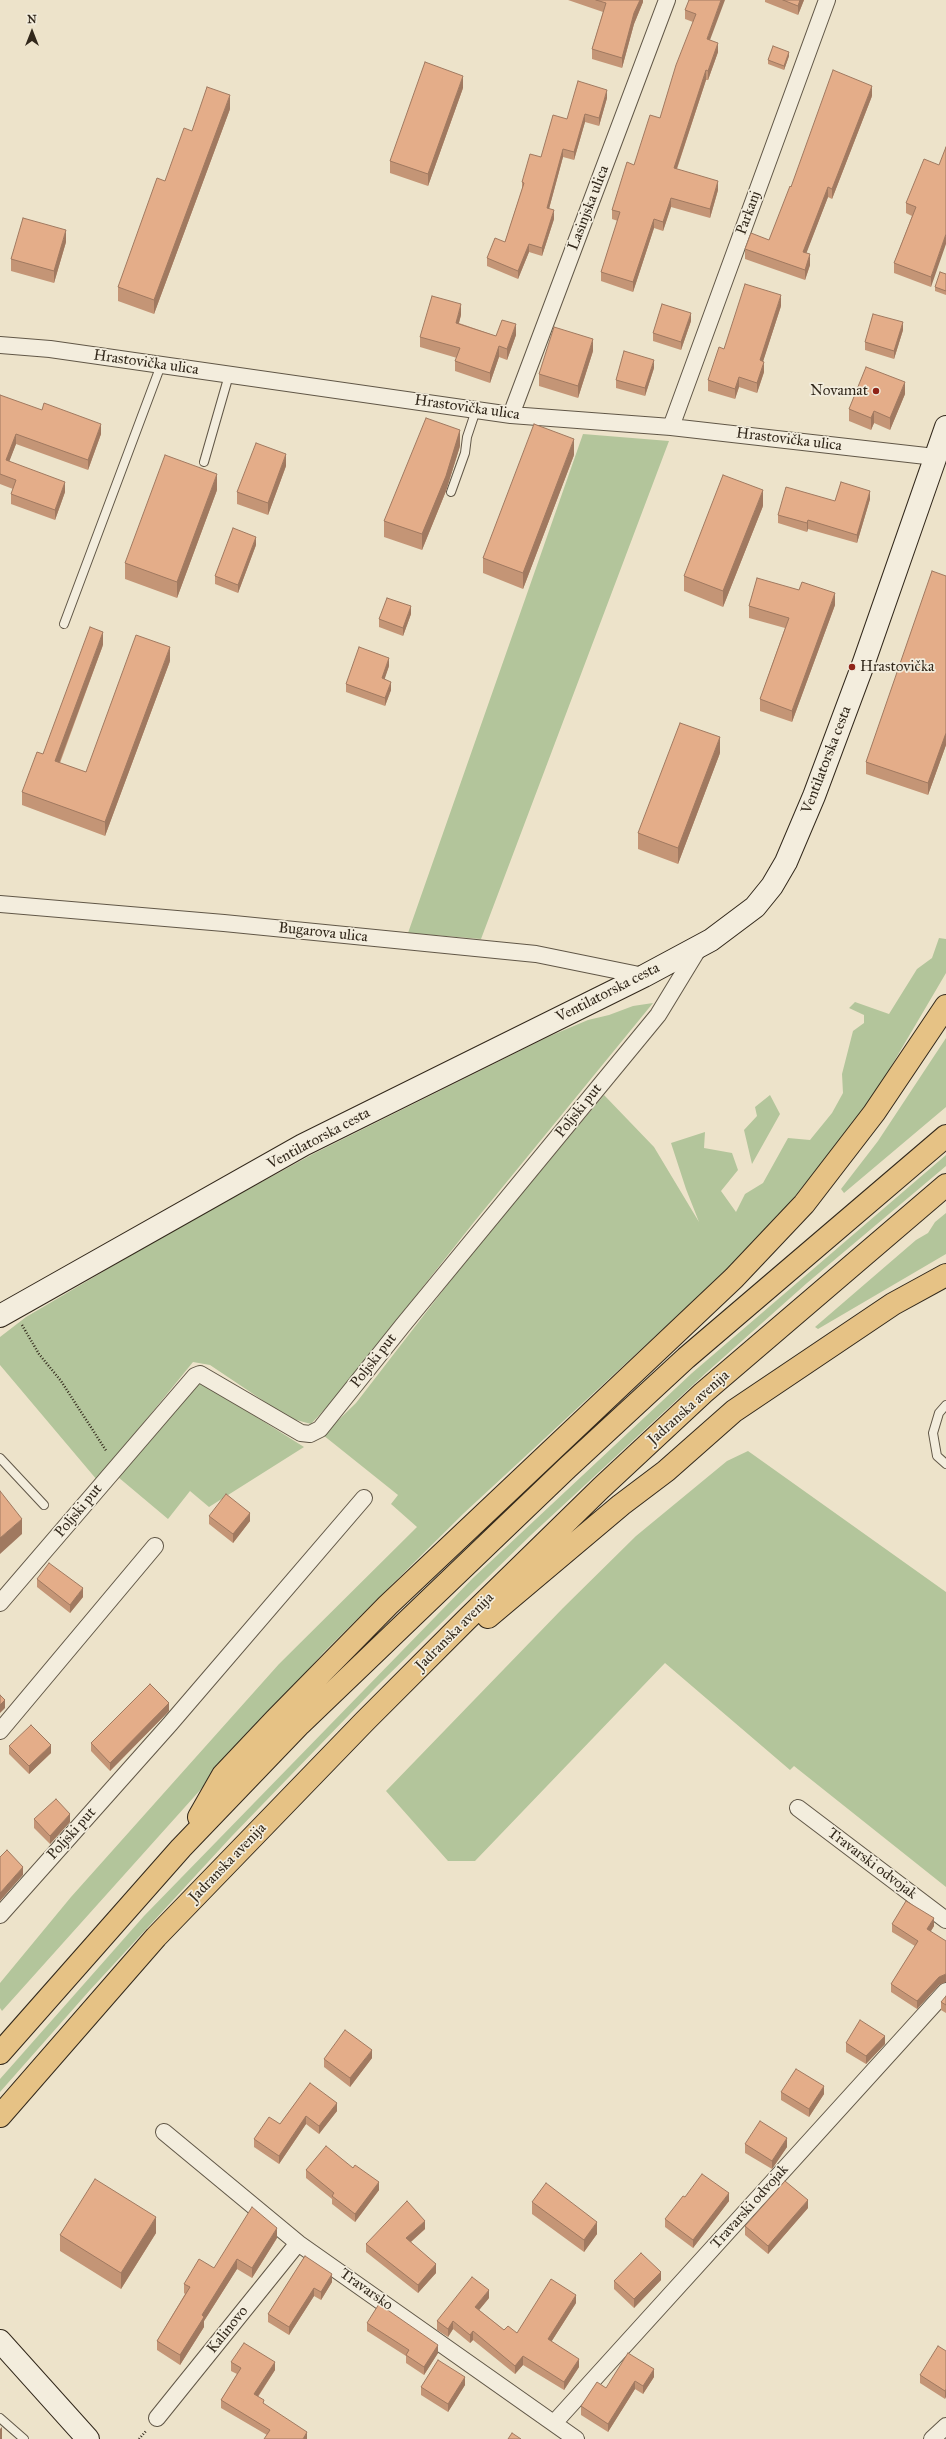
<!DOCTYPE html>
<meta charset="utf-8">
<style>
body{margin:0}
#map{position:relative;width:946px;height:2439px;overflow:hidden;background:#ede3ca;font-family:"IM FELL Great Primer",serif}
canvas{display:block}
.north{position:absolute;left:12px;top:12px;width:40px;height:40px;-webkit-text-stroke:3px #f3eddd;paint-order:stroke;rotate:0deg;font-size:11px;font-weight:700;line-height:16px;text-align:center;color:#32281b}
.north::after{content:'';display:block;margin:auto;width:14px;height:18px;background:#32281b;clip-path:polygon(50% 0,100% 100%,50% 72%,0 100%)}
</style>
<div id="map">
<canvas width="946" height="2439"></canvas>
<div class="north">N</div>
</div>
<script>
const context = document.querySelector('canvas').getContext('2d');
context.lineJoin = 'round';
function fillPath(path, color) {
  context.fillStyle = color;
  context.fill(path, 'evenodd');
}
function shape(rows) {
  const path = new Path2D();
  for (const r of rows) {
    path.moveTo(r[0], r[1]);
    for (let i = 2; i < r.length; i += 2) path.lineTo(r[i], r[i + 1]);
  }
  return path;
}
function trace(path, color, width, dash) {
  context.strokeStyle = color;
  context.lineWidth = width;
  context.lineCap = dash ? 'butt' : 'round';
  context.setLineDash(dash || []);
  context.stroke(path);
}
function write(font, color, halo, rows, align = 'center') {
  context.font = font + ' "IM FELL Great Primer",serif';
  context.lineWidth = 3.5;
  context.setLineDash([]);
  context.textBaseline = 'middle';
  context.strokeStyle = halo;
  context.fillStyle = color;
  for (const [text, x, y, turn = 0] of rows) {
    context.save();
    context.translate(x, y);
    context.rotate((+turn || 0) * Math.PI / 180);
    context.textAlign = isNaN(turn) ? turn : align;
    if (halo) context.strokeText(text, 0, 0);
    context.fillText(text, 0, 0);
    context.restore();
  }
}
fillPath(shape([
 [583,434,669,441,481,939,408,933],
 [939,938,946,939,946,973,879,1087,837,1145,768,1229,732,1265,464,1513,324,1652,2,2011,0,2008,0,1983,71,1897,279,1664,417,1527,391,1504,398,1495,323,1435,356,1403,468,1258,604,1095,654,1147,699,1222,686,1189,671,1143,705,1132,704,1148,732,1153,738,1170,721,1191,736,1212,745,1194,763,1183,788,1138,810,1140,832,1113,843,1093,842,1074,853,1031,864,1023,864,1015,849,1008,855,1002,889,1014,917,969,932,958],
 [653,1003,474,1222,335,1398,311,1424,289,1418,210,1365,193,1362,97,1480,0,1365,0,1337,26,1317,174,1230,313,1154,550,1036,588,1020,609,1015,633,1006],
 [946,1038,946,1107,844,1193,841,1189,878,1141],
 [770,1095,780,1114,752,1164,744,1130,757,1116,755,1107],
 [946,1155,946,1166,807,1283,707,1372,531,1535,377,1686,232,1836,90,1990,0,2092,0,2079,144,1916,473,1578,692,1373],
 [946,1213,946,1254,818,1329,815,1327,916,1240,928,1233,935,1222],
 [196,1383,204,1384,304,1447,209,1507,190,1491,168,1519,118,1477],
 [748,1451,946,1592,946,1887,794,1766,790,1770,665,1663,475,1861,448,1861,386,1791,563,1608,636,1536,727,1461]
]), '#b3c59b');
const service = shape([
 [204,462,229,375],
 [451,492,465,453,467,437,476,410],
 [64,624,161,365],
 [946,1405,939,1413,933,1433,937,1456,946,1464],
 [0,1458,44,1505],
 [0,2418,24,2439]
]);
const minor = shape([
 [0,345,50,349,511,415,671,427,935,457],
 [511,415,667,0],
 [671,427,827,0],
 [0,904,224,923,536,954,644,976],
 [0,1603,195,1376,200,1374,301,1433,310,1434,320,1429,403,1325,658,1015,700,946],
 [0,1731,155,1546],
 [798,1808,946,1920],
 [0,1915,170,1724,364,1498],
 [164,2132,298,2243,576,2439],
 [157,2418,298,2243],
 [554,2423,946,1991],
 [932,2439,946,2426]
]);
const secondary = shape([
 [0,1316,303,1145,644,976,711,940,755,907,772,886,786,862,814,796,864,662,946,427],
 [0,2341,88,2439]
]);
const motorway = shape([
 [488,1617,621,1505,666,1471,734,1411,893,1304,946,1275],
 [199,1817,223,1775,275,1720,388,1605,734,1278,804,1204,874,1113,946,1006],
 [0,2053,181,1848,300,1724,567,1468,686,1358,946,1136],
 [0,2116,156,1937,365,1721,466,1620,601,1488,703,1393,946,1185]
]);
trace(service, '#615747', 10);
trace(minor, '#615747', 18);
trace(secondary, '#32281b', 24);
trace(motorway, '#32281b', 24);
trace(shape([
 [22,1325,39,1354,61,1381,107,1452],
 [139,2439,146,2431]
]), '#32281b', 2.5, [1, 2]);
trace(service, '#f3eddd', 8);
trace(minor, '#f3eddd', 16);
trace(secondary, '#f3eddd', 22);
trace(motorway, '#e6c285', 22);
fillPath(shape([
 [568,0,643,0,643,2,634,24,622,68,592,59,592,49,603,12],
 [689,0,710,40,718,52,708,80,706,80,677,169,718,190,710,218,671,207,663,231,654,228,633,292,601,281,601,272,618,221,612,219,612,210,634,165,660,118,693,22,685,19,685,10],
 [765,0,804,0,798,15,765,2],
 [789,56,784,70,768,64,768,60],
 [463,88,428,186,390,173,390,161],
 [872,96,832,199,828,197,806,253,810,265,805,280,745,259,745,249,769,240,791,187],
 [607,98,599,126,585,122,574,160,563,157,549,209,554,219,542,256,529,252,518,279,487,266,487,258,505,242,522,189,522,182,541,157,567,119],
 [230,109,154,314,118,301,118,287,165,181,192,131],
 [939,165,931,287,894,273,894,263,912,216,906,213,906,203],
 [66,242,54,283,11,271,11,259],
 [946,274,946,295,935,291,935,287],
 [781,306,763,361,764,372,757,393,739,387,735,399,708,391,708,380,724,349],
 [461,315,459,323,496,336,516,335,507,360,499,357,490,383,455,371,455,361,457,358,420,347,420,337],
 [691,321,681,350,653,341,653,333],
 [903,330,894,359,865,350,865,342],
 [593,351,578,398,539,386,539,374],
 [654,368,645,396,616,388,616,380],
 [905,394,890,430,874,423,871,430,849,421,849,409],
 [0,395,101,434,88,470,16,444,9,461,65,492,55,520,11,504,11,494,13,489,0,484],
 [460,446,446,491,422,550,384,537,384,521],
 [574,455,523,589,483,573,483,558],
 [286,466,268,515,237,504,237,492],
 [217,490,177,598,125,579,125,563],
 [870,499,857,543,808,529,807,532,778,523,778,515],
 [763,506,723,607,684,591,684,576],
 [256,545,238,593,215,584,215,576],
 [946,576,946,745,928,795,866,774,866,762],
 [835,605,792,722,760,711,760,699,785,628,749,618,749,606],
 [411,614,403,636,379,627,379,619],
 [103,645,60,763,86,772,170,661,105,836,22,805,22,792],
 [389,666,384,679,391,690,385,706,346,692,346,684],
 [720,753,678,864,638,849,638,833],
 [209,1516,250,1521,233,1543,209,1524],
 [37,1579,83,1597,70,1613,37,1587],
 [169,1711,110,1771,91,1751,91,1743],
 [9,1746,51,1753,29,1774,9,1754],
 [34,1819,70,1822,50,1844,34,1828],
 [892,1924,934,1926,931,1931,939,1985,917,2009,891,1992,891,1984,915,1946,892,1932],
 [946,1996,946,2013,941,2010,941,2002],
 [846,2043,885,2044,866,2064,846,2052],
 [372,2058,350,2087,324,2067,324,2059],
 [310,2083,337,2111,319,2134,306,2124,279,2164,254,2147,254,2139,280,2124],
 [781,2092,824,2094,809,2117,781,2100],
 [745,2144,787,2147,772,2169,745,2153],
 [353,2168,379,2190,355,2222,332,2204,332,2199,306,2178,306,2170],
 [685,2197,729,2201,693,2248,665,2227,665,2219],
 [532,2202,597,2234,584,2252,532,2214],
 [808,2208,768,2254,745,2235,745,2226],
 [425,2229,411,2242,436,2273,418,2293,366,2252,366,2244],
 [156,2233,121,2289,60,2251,60,2235],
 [277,2238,252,2278,237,2269,204,2321,204,2327,180,2365,157,2350,157,2341,185,2294,184,2293,184,2284,214,2268],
 [305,2256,332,2282,321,2300,314,2296,289,2335,268,2322,268,2314],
 [661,2280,634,2308,614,2289,614,2281],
 [489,2298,479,2310,504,2330,517,2333,576,2303,551,2342,579,2367,564,2390,523,2365,515,2374,473,2340,470,2343,453,2329,448,2337,437,2330,437,2321],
 [367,2323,438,2353,424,2375,406,2363,406,2356,367,2331],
 [946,2351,945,2399,920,2383,920,2375],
 [231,2362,275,2370,258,2397,264,2405,307,2439,267,2435,221,2408,221,2400,237,2374,231,2371],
 [654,2377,643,2394,635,2389,608,2432,581,2415,581,2406,606,2388],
 [465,2385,448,2412,421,2395,421,2387]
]), '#c49576');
fillPath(shape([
 [640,0,643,0,643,2,634,24,622,68,622,58,634,13],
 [721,0,725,0,707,48,707,39],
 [800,0,804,0,798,15,798,6],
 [718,43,718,52,708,80,708,71],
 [789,52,789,56,784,70,784,66],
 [706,70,706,80,674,177,674,168],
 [463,76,463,88,428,186,428,174],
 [872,86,872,96,832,199,832,189],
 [607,90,607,98,599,126,599,118],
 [230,95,230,109,154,314,154,300],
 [585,114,585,122,574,160,574,152],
 [563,149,563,157,547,216,547,208],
 [718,181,718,190,710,218,710,209],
 [828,187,828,197,803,262,803,252],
 [671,198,671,207,663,231,663,222],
 [554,210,554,219,542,256,542,248],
 [654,219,654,228,633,292,633,282],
 [66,230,66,242,54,283,54,271],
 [946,234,946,244,931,287,931,277],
 [529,244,529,252,518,279,518,271],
 [810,254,810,265,805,280,805,270],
 [781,295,781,306,760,371,760,360],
 [461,304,461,315,456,333,456,323],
 [691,313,691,321,681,350,681,342],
 [903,322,903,330,894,359,894,351],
 [516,324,516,335,507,360,507,349],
 [593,339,593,351,578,398,578,386],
 [499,346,499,357,490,383,490,373],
 [654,360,654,368,645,396,645,388],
 [764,362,764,372,757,393,757,383],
 [739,377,739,387,735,399,735,389],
 [905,382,905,394,890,430,890,418],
 [874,411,874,423,871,430,871,418],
 [101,424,101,434,88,470,88,460],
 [460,430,460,446,446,491,422,550,422,534],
 [16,434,16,444,6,470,6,460],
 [574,439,574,455,523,589,523,573],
 [286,454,286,466,268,515,268,503],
 [217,474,217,490,177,598,177,582],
 [65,482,65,492,55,520,55,510],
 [763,490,763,506,723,607,723,591],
 [870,491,870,499,857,543,857,535],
 [808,520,808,529,807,532,807,523],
 [256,537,256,545,238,593,238,585],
 [835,593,835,605,792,722,792,711],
 [411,606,411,614,403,636,403,628],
 [103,632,103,645,55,774,55,761],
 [170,647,170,661,105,836,105,822],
 [389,658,389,666,382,687,382,678],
 [391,682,391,690,385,706,385,698],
 [946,733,946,745,928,795,928,783],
 [720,737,720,753,678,864,678,848],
 [250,1513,250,1521,233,1543,233,1534],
 [22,1519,22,1534,0,1554,0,1538],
 [83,1588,83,1597,70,1613,70,1605],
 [5,1700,5,1708,0,1713,0,1705],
 [169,1703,169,1711,110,1771,110,1763],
 [51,1745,51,1753,29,1774,29,1766],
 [70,1814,70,1822,50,1844,50,1836],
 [23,1867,23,1875,0,1901,0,1893],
 [934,1918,934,1926,927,1937,927,1929],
 [946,1974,946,1982,939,1985,917,2009,917,2001,939,1977],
 [885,2036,885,2044,866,2064,866,2056],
 [372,2050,372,2058,350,2087,350,2078],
 [824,2086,824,2094,809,2117,809,2109],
 [337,2103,337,2111,319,2134,319,2126],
 [306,2116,306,2124,279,2164,279,2156],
 [787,2138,787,2147,772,2169,772,2161],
 [379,2182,379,2190,355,2222,355,2214],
 [729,2193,729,2201,693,2248,693,2240],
 [808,2200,808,2208,768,2254,768,2246],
 [156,2217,156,2233,121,2289,121,2273],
 [425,2221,425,2229,406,2246,406,2238],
 [597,2222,597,2234,584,2252,584,2240],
 [277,2228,277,2238,252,2278,252,2268],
 [237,2259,237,2269,204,2321,204,2327,180,2365,180,2355,202,2315],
 [436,2264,436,2273,418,2293,418,2285],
 [661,2272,661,2280,634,2308,634,2299],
 [332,2274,332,2282,321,2300,321,2292],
 [314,2288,314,2296,289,2335,289,2327],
 [489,2290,489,2298,475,2315,475,2307],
 [576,2295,576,2303,548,2347,548,2339],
 [453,2321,453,2329,448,2337,448,2329],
 [473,2331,473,2340,470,2343,470,2335],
 [438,2345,438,2353,424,2375,424,2367],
 [523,2356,523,2365,515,2374,515,2366],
 [579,2359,579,2367,564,2390,564,2382],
 [275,2362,275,2370,254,2402,254,2394],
 [654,2369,654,2377,643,2394,643,2386],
 [465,2377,465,2385,448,2412,448,2404],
 [635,2381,635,2389,608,2432,608,2424],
 [946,2389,946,2397,945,2399,945,2391],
 [2,2427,2,2439,0,2439,0,2429],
 [307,2432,307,2439,303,2439]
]), '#a07960');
const building = shape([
 [596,0,640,0,634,13,622,58,592,49,606,3,596,0],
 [689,0,721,0,707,39,718,43,708,71,706,70,674,168,718,181,710,209,671,198,663,222,654,219,633,282,601,272,620,212,612,210,627,162,634,165,650,115,660,118,676,65,696,14,685,10,689,0],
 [783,0,800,0,798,6,783,0],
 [773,46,789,52,784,66,768,60,773,46],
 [425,62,463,76,428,174,390,161,425,62],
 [833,70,872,86,832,189,828,187,803,252,810,254,805,270,745,249,751,233,769,240,790,186,791,187,833,70],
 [578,81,607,90,599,118,585,114,574,152,563,149,547,208,554,210,542,248,529,244,518,271,487,258,495,238,505,242,524,183,522,182,530,154,541,157,553,115,567,119,578,81],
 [207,87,230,95,154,300,118,287,157,178,165,181,184,128,192,131,207,87],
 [946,147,946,234,931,277,894,263,916,207,906,203,924,159,939,165,946,147],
 [23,218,66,230,54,271,11,259,23,218],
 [940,272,946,274,946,291,935,287,940,272],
 [745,284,781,295,760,360,764,362,757,383,739,377,735,389,708,380,719,347,724,349,745,284],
 [432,296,461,304,456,323,496,336,502,320,516,324,507,349,499,346,490,373,455,361,460,348,420,337,432,296],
 [662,304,691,313,681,342,653,333,662,304],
 [873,314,903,322,894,351,865,342,873,314],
 [554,327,593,339,578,386,539,374,554,327],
 [624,351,654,360,645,388,616,380,624,351],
 [866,367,905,382,890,418,874,411,871,418,849,409,866,367],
 [0,395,42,410,44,403,101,424,88,460,16,434,6,460,65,482,55,510,11,494,16,480,0,474,0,395],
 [426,418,460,430,446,476,422,534,384,521,426,418],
 [534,424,574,439,523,573,483,558,534,424],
 [256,443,286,454,268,503,237,492,256,443],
 [165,455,217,474,177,582,125,563,165,455],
 [723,475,763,490,723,591,684,576,723,475],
 [841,482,870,491,857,535,808,520,807,523,778,515,786,487,835,501,841,482],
 [233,528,256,537,238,585,215,576,233,528],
 [932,571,946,576,946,733,928,783,866,762,932,571],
 [757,578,799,590,802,582,835,593,792,711,760,699,789,618,749,606,757,578],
 [387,598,411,606,403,628,379,619,387,598],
 [90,627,103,632,55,761,86,772,136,635,170,647,105,822,22,792,37,752,43,754,90,627],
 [359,647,389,658,382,678,391,682,385,698,346,684,359,647],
 [680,723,720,737,678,848,638,833,680,723],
 [0,1491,22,1519,0,1538,0,1491],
 [226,1494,250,1513,233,1534,209,1516,226,1494],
 [49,1563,83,1588,70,1605,37,1579,49,1563],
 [150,1684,169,1703,110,1763,91,1743,150,1684],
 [0,1695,5,1700,0,1705,0,1695],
 [31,1725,51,1745,29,1766,9,1746,31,1725],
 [56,1799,70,1814,50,1836,34,1819,56,1799],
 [7,1850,23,1867,0,1893,0,1857,7,1850],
 [906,1901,934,1918,927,1929,946,1941,946,1974,939,1977,917,2001,891,1984,918,1941,892,1924,906,1901],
 [946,1996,946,2005,941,2002,946,1996],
 [860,2020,885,2036,866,2056,846,2043,860,2020],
 [345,2030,372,2050,350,2078,324,2059,345,2030],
 [796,2069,824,2086,809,2109,781,2092,796,2069],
 [310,2083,337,2103,319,2126,306,2116,279,2156,254,2139,269,2117,280,2124,310,2083],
 [760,2121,787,2138,772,2161,745,2144,760,2121],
 [326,2146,353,2168,355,2165,379,2182,355,2214,332,2196,334,2193,306,2170,326,2146],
 [702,2174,729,2193,693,2240,665,2219,683,2196,685,2197,702,2174],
 [95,2179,156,2217,121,2273,60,2235,95,2179],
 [785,2181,808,2200,768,2246,745,2226,785,2181],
 [546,2183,597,2222,584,2240,532,2202,546,2183],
 [407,2201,425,2221,406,2238,436,2264,418,2285,366,2244,407,2201],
 [252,2207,277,2228,252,2268,237,2259,202,2315,204,2317,180,2355,157,2341,190,2287,184,2284,199,2259,214,2268,252,2207],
 [641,2253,661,2272,634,2299,614,2281,641,2253],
 [305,2256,332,2274,321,2292,314,2288,289,2327,268,2314,305,2256],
 [472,2277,489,2290,475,2307,504,2330,508,2326,517,2333,551,2279,576,2295,548,2339,579,2359,564,2382,523,2356,515,2366,473,2331,470,2335,453,2321,448,2329,437,2321,472,2277],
 [379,2304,438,2345,424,2367,406,2355,409,2350,367,2323,379,2304],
 [244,2343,275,2362,254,2394,264,2400,263,2403,307,2432,303,2439,264,2439,270,2430,221,2400,241,2368,231,2362,244,2343],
 [938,2346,946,2351,946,2389,945,2391,920,2375,938,2346],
 [628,2353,654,2369,643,2386,635,2381,608,2424,581,2406,597,2382,606,2388,628,2353],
 [438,2360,465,2377,448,2404,421,2387,438,2360],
 [512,2433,521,2439,508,2439,512,2433]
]);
fillPath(building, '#e4ad89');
trace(building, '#a07960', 1);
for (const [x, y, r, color] of [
 [876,391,4,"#8f2418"],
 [852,667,4,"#8f2418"]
]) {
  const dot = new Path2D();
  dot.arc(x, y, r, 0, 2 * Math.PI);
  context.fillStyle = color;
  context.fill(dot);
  trace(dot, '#f3eddd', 1.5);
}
write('15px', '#32281b', '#f3eddd', [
 ["Lasinjska ulica",589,208,-69],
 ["Parkanj",749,213,-70],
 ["Hrastovička ulica",146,363,8],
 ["Hrastovička ulica",467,408,8],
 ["Hrastovička ulica",789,440,7],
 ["Ventilatorska cesta",827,760,-69],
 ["Bugarova ulica",323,933,6],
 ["Ventilatorska cesta",608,993,-27],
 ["Poljski put",579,1111,-51],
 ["Ventilatorska cesta",319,1139,-28],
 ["Poljski put",374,1361,-52],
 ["Jadranska avenija",689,1408,-42],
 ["Poljski put",79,1511,-50],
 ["Jadranska avenija",455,1632,-45],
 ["Poljski put",72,1834,-48],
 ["Jadranska avenija",228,1863,-46],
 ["Travarski odvojak",872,1864,37],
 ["Travarski odvojak",750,2207,-48],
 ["Travarsko",366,2290,35],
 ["Kalinovo",228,2330,-51]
]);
write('15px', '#32281b', '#f3eddd', [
 ["Novamat",868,391],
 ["Hrastovička",860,667,"left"]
], 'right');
</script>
